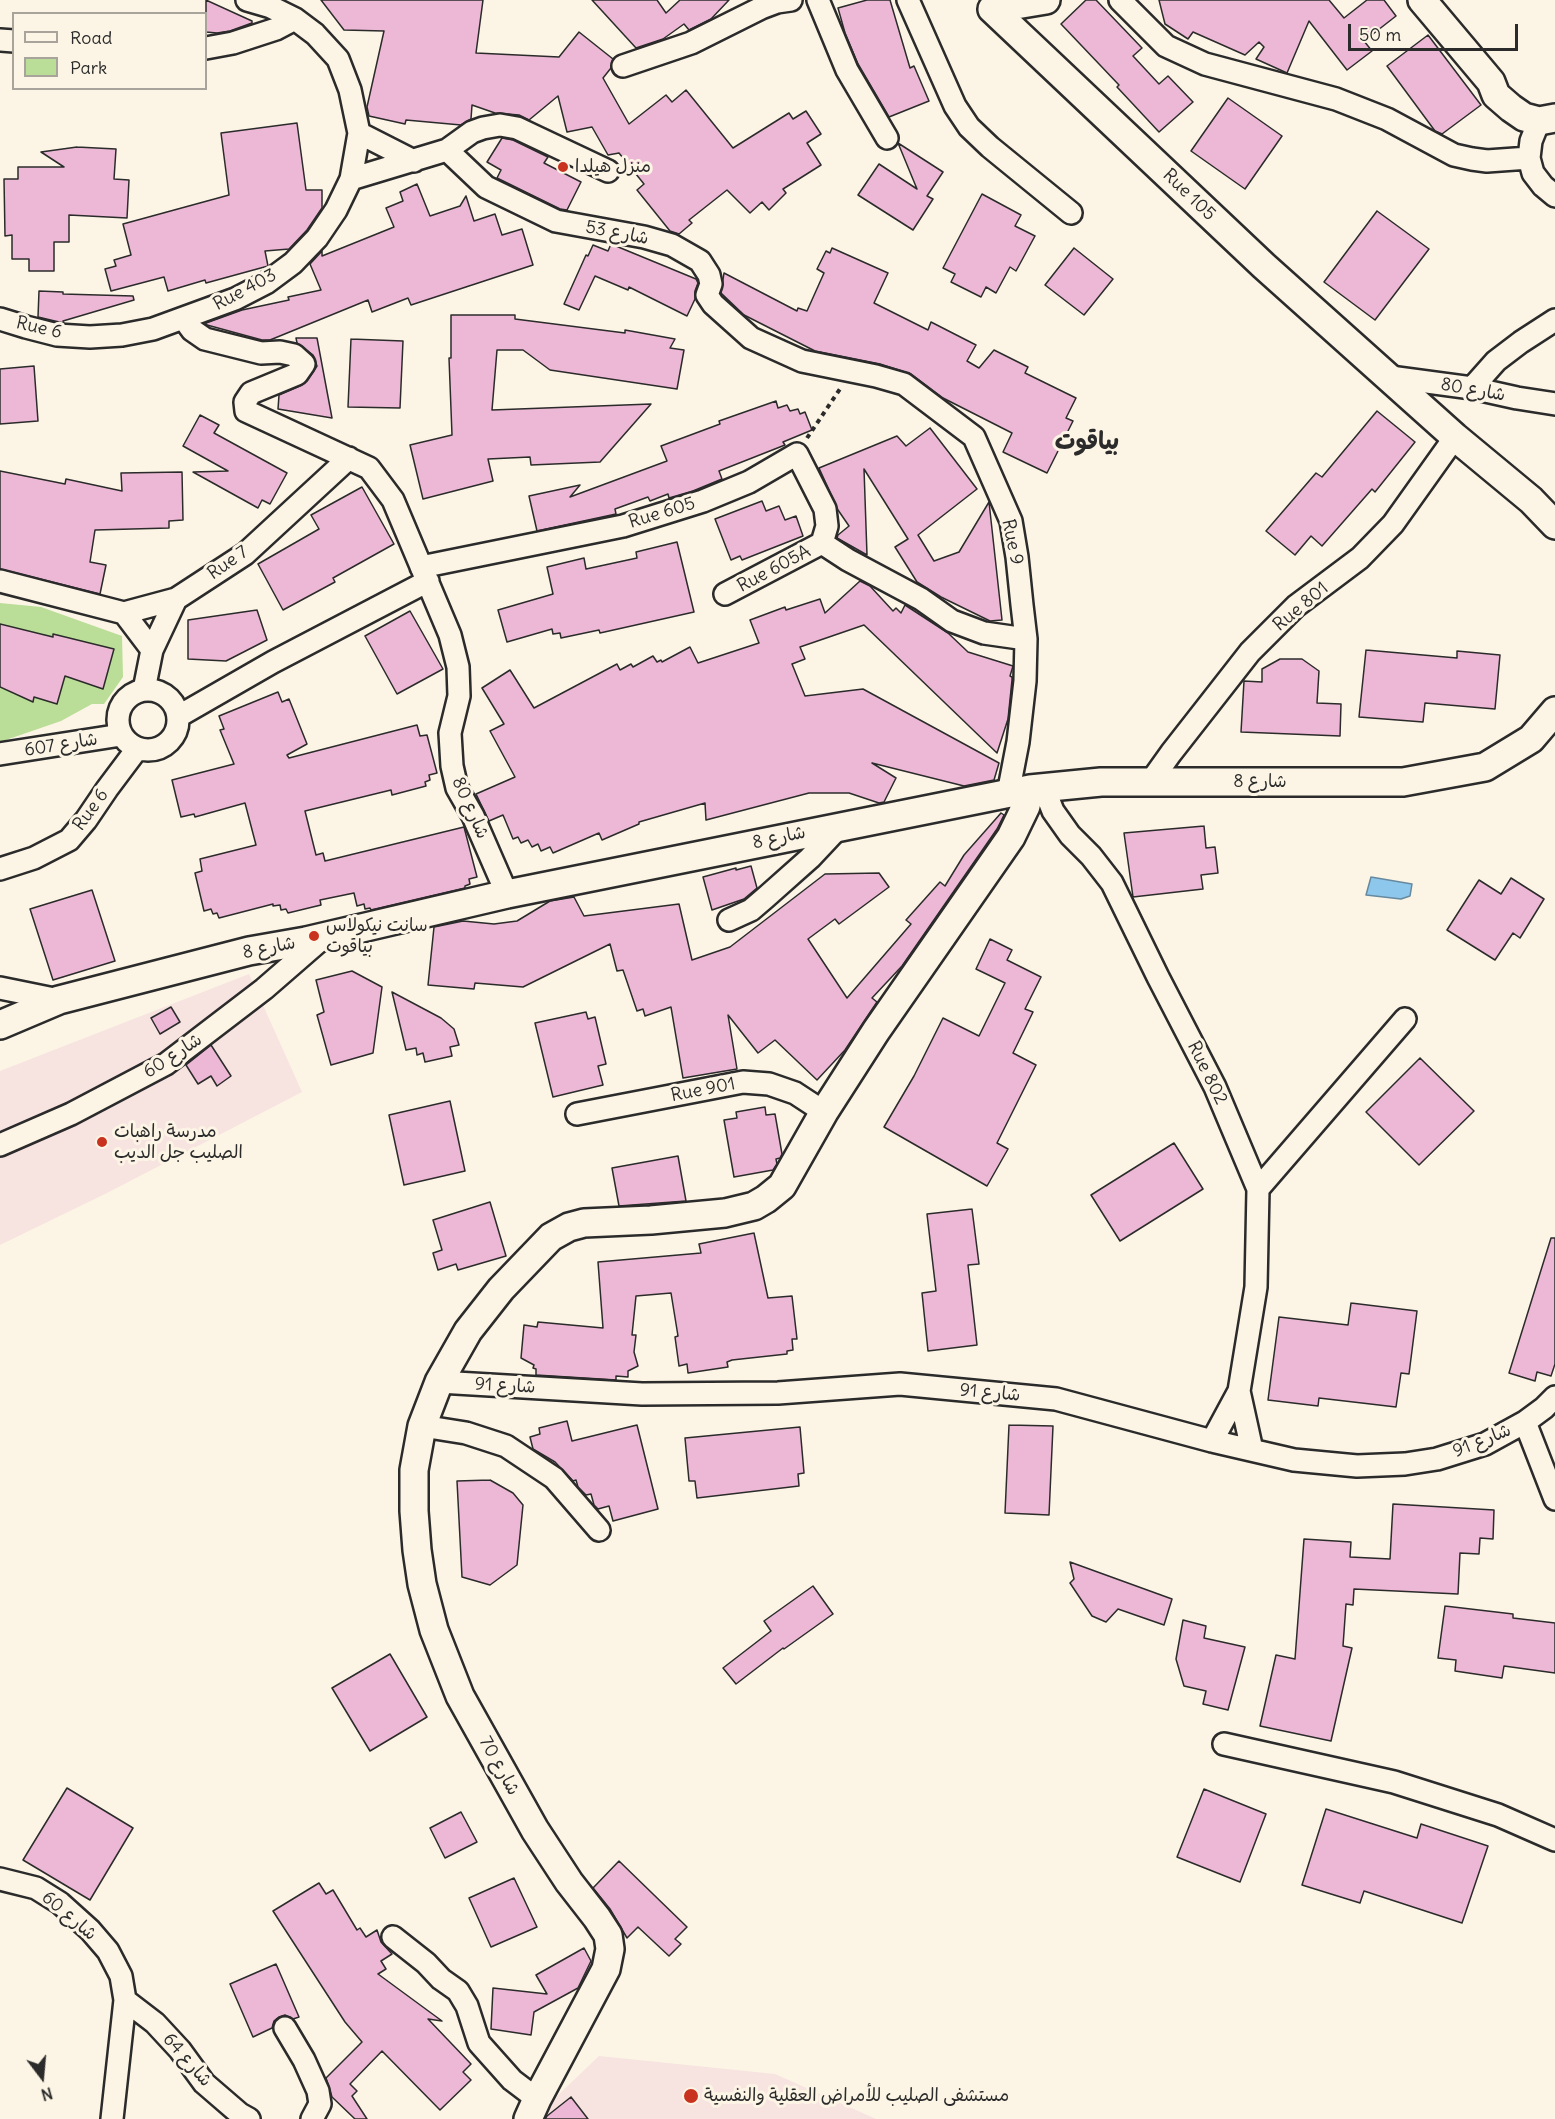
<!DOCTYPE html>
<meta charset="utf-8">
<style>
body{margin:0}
#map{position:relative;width:1555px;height:2119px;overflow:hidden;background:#fcf5e5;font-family:Delius,sans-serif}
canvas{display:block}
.legend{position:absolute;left:12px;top:12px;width:195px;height:78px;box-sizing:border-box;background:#fcf5e5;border:2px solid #a8a49b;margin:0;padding:8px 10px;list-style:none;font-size:18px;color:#2b2b2b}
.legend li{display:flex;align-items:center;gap:12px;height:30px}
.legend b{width:30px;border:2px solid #a8a49b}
.north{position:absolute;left:12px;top:2047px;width:60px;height:60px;-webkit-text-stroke:4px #fcf5e5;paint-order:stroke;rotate:164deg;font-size:16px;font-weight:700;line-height:24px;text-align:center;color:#2b2b2b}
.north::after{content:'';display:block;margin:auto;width:21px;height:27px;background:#2b2b2b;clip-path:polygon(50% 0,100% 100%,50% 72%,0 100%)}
.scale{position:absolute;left:1348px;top:24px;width:170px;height:27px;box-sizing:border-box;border:3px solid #2b2b2b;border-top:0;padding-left:8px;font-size:18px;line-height:21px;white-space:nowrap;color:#2b2b2b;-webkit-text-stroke:4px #fcf5e5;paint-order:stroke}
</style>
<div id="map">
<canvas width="1555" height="2119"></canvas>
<ul class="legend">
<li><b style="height:8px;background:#fcf5e5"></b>Road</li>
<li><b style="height:16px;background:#badd97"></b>Park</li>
</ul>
<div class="north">N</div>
<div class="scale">50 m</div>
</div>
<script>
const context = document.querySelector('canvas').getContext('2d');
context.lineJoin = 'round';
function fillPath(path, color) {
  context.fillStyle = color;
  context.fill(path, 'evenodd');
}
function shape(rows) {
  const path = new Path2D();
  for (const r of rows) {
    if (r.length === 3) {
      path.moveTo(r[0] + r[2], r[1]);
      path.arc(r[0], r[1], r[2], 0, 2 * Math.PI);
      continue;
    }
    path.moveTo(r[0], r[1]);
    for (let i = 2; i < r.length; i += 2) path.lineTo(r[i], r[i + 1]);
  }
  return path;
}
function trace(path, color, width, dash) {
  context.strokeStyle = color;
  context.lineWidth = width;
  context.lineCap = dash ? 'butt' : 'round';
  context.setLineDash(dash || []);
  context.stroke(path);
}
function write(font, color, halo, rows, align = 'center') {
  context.font = font + ' Delius,"Playpen Sans Arabic",sans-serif';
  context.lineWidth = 6;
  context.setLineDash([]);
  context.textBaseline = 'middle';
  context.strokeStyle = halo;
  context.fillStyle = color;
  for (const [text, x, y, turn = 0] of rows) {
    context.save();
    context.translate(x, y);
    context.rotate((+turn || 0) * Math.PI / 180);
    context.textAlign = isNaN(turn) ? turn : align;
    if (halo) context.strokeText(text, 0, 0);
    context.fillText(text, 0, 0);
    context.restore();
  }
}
fillPath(shape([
 [249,974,302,1092,107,1193,0,1245,0,1071],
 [599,2056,775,2074,876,2119,533,2119]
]), '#f7e3e0');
fillPath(shape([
 [0,603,41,607,122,636,123,677,104,704,92,704,61,721,0,742]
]), '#badd97');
const water = shape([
 [1371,877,1412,884,1410,896,1401,899,1366,895,1371,877]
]);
fillPath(water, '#8dc7ec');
trace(water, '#66899f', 1.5);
const building = shape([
 [206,0,252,21,252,23,230,31,217,33,206,32,206,0],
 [321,0,483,0,476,53,559,57,579,32,613,59,611,68,603,78,629,124,666,95,672,102,686,90,733,148,789,113,793,119,806,111,821,134,807,143,821,165,783,189,786,193,769,210,762,202,750,213,727,190,689,220,692,223,679,234,670,231,637,190,644,184,619,153,608,155,592,127,567,132,558,96,529,120,519,115,495,113,472,105,471,119,461,125,406,120,405,124,369,116,367,107,384,31,344,30,321,0],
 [592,0,657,0,666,13,680,0,729,0,711,19,689,30,684,24,663,39,636,48,592,0],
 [867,0,890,0,910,68,914,66,929,101,889,117,858,64,845,33,838,8,867,0],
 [1086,0,1096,0,1142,48,1133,56,1159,84,1168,76,1193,102,1159,132,1117,87,1119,85,1061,24,1086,0],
 [1159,0,1329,0,1344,18,1367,0,1384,0,1396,16,1364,41,1372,51,1347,70,1309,21,1287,73,1256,59,1264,47,1259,42,1245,55,1193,32,1188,39,1165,24,1159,0],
 [1428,35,1481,105,1442,134,1435,131,1387,66,1428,35],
 [1228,98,1282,136,1245,189,1191,151,1228,98],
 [297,123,306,190,322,190,322,208,307,230,289,249,265,251,268,266,206,283,205,280,168,291,164,277,111,291,105,269,116,266,114,260,131,255,123,224,229,195,221,133,297,123],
 [502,138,513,140,548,157,544,163,581,182,567,210,560,209,497,178,501,170,487,162,502,138],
 [898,143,943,172,927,196,933,199,913,230,858,195,879,164,917,189,898,143],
 [77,147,116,149,114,179,129,180,127,218,69,215,69,242,54,242,54,271,29,271,29,259,12,259,12,235,5,236,4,179,18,179,18,167,64,167,41,152,77,147],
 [417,184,430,216,460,206,466,196,474,221,495,214,502,235,522,229,533,265,411,305,408,298,372,312,368,300,270,340,262,340,207,325,206,323,242,310,289,300,288,297,321,290,310,264,322,251,322,256,394,227,386,208,403,201,400,192,417,184],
 [982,194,1021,215,1015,226,1035,236,1016,271,1010,267,996,293,986,287,981,297,951,282,955,274,943,268,982,194],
 [1377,211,1429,249,1375,320,1324,282,1377,211],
 [611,244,696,279,698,283,695,291,695,299,687,316,629,287,628,290,595,276,579,310,564,304,586,255,588,256,593,245,608,251,611,244],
 [832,248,888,273,874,303,928,330,931,322,976,345,967,361,979,368,994,350,1028,367,1025,373,1076,398,1066,418,1073,421,1047,473,1003,452,1012,433,943,398,911,374,880,364,815,351,744,315,721,293,724,273,797,311,798,308,807,311,824,273,817,269,826,251,830,253,832,248],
 [1074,248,1113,279,1084,315,1045,285,1074,248],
 [39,291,63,292,63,294,133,296,134,300,63,321,64,323,59,322,38,317,39,291],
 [451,315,515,315,515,319,625,333,625,330,675,339,670,348,684,350,677,389,550,370,523,350,497,350,492,410,651,404,600,462,531,465,530,457,488,459,493,481,423,499,410,445,452,435,449,358,451,358,451,315],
 [296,338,317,338,332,418,278,409,279,395,302,385,307,381,317,366,313,355,297,343,296,338],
 [351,339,403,341,400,408,348,407,351,339],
 [34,366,38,421,0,424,0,369,34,366],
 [776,401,778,408,787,405,790,411,798,409,800,414,805,412,812,430,783,442,785,445,719,471,722,479,693,491,669,498,668,494,650,501,648,497,615,509,616,514,537,531,529,496,580,485,570,497,667,461,661,446,720,424,719,421,776,401],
 [1377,411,1415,442,1375,492,1372,489,1322,546,1311,536,1295,555,1266,531,1316,473,1322,477,1377,411],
 [200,415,219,425,214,433,287,473,270,504,262,500,258,508,193,472,228,471,183,446,200,415],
 [930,428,977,489,918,535,934,561,959,552,989,502,1002,620,990,621,941,597,917,582,895,547,908,539,864,469,867,555,837,538,838,535,849,526,838,510,819,468,897,436,906,446,930,428],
 [0,471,65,484,66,479,122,491,121,473,182,472,183,520,169,521,169,528,95,530,90,562,106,565,100,594,0,569,0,471],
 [362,487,394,544,333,578,335,582,283,610,258,564,319,529,311,515,362,487],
 [762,501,766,511,779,506,785,520,796,516,803,536,742,560,740,556,731,560,715,519,762,501],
 [677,542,694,612,600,633,599,630,561,638,560,633,553,634,552,629,507,642,498,610,553,594,547,567,584,558,586,569,637,558,636,552,677,542],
 [860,581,870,586,893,611,896,608,901,613,905,605,948,633,968,652,1013,666,1010,676,1012,677,1012,680,1008,719,997,753,864,625,800,647,805,659,792,664,805,696,863,689,999,763,994,780,964,786,872,763,896,778,884,802,879,803,849,793,809,793,706,820,705,803,639,822,639,824,602,840,599,833,553,853,550,847,541,851,538,844,532,847,528,840,521,843,518,837,513,839,503,815,489,821,476,794,515,777,490,731,504,724,482,688,510,670,534,708,617,664,620,670,631,664,633,667,653,656,657,662,661,660,662,662,690,647,698,663,759,643,750,620,785,607,786,610,820,599,825,613,860,581],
 [257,610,267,640,226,661,188,659,188,620,257,610],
 [410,611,443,669,397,694,365,636,410,611],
 [0,624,53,637,53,634,114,649,103,689,65,676,57,704,34,697,33,702,0,687,0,624],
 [1366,650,1457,658,1457,651,1500,655,1495,709,1425,703,1423,722,1359,717,1366,650],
 [1280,659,1302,659,1319,671,1317,703,1341,704,1340,736,1241,732,1244,681,1262,682,1262,669,1280,659],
 [278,692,282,702,289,699,307,744,287,755,289,758,417,725,420,736,427,735,437,773,429,775,430,780,425,782,426,786,392,795,391,790,305,811,316,855,323,853,325,861,464,827,477,877,469,879,470,884,465,886,465,888,371,910,370,908,365,909,364,904,357,906,354,893,320,900,321,905,288,913,286,909,281,910,280,905,273,906,273,904,219,918,217,913,213,914,211,909,204,911,195,873,202,871,200,859,256,845,245,803,195,817,194,814,181,817,172,780,234,764,220,730,224,729,219,716,278,692],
 [1001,813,1004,815,997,829,902,966,872,998,877,1002,845,1050,817,1080,775,1040,758,1053,728,1015,737,1069,683,1078,671,1007,645,1016,643,1009,637,1011,623,970,617,971,610,944,523,987,475,983,474,989,428,985,434,927,463,921,494,924,517,921,550,901,574,897,584,916,679,904,692,960,730,947,825,874,879,873,889,887,839,924,835,919,808,939,847,998,911,924,906,920,940,882,945,886,964,855,1001,813],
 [1204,826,1206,848,1215,847,1218,873,1201,875,1203,889,1133,897,1124,833,1204,826],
 [751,866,757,888,744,899,712,910,703,877,736,868,736,870,751,866],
 [1511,878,1544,899,1520,938,1513,933,1495,960,1447,930,1479,880,1501,894,1511,878],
 [92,890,115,961,53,980,30,909,92,890],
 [990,939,1012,950,1007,960,1041,977,1025,1009,1033,1012,1013,1053,1036,1065,997,1143,1008,1149,987,1186,884,1127,914,1076,943,1018,979,1036,1005,983,976,969,990,939],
 [352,971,382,987,373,1053,331,1065,317,1015,324,1012,316,980,352,971],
 [392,992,441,1018,454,1029,459,1045,450,1047,452,1056,425,1062,423,1053,417,1055,416,1048,406,1050,392,992],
 [171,1007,180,1022,160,1034,151,1018,171,1007],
 [586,1012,588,1019,595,1017,606,1064,598,1066,603,1085,553,1097,535,1023,586,1012],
 [211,1045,231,1076,217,1086,211,1076,198,1084,186,1065,211,1045],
 [1420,1058,1474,1111,1419,1165,1366,1112,1420,1058],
 [450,1101,465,1171,404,1185,389,1115,450,1101],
 [765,1107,766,1115,775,1114,782,1154,780,1158,776,1159,777,1164,773,1170,734,1177,724,1120,737,1118,736,1112,765,1107],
 [1174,1143,1203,1189,1120,1241,1091,1195,1174,1143],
 [678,1156,686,1201,619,1206,612,1168,678,1156],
 [490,1202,506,1256,458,1270,456,1264,438,1270,433,1253,442,1250,433,1220,490,1202],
 [972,1209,979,1264,968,1265,977,1345,928,1351,922,1293,936,1291,927,1214,972,1209],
 [754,1233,768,1298,792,1296,797,1339,792,1339,793,1350,787,1351,787,1354,732,1360,727,1362,728,1367,688,1373,687,1364,679,1366,675,1337,678,1336,671,1293,636,1296,632,1335,636,1335,634,1352,638,1366,628,1371,628,1377,616,1376,616,1380,536,1375,536,1369,533,1368,534,1365,521,1358,524,1325,537,1327,538,1322,603,1328,598,1262,701,1253,699,1244,754,1233],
 [1551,1238,1555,1238,1555,1364,1551,1376,1537,1372,1535,1381,1509,1373,1551,1238],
 [1351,1303,1417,1311,1409,1374,1401,1373,1396,1407,1319,1398,1318,1406,1268,1400,1279,1317,1348,1325,1351,1303],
 [567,1421,572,1441,637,1425,658,1509,613,1521,609,1506,598,1509,594,1505,591,1494,586,1495,578,1487,576,1480,573,1481,555,1462,533,1449,530,1437,540,1434,539,1428,567,1421],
 [1009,1425,1053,1426,1049,1515,1005,1513,1009,1425],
 [800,1427,804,1473,798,1474,799,1486,697,1498,695,1481,689,1481,685,1438,800,1427],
 [490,1480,513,1493,523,1505,517,1565,490,1585,462,1577,457,1481,490,1480],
 [1393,1504,1494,1510,1493,1539,1480,1538,1479,1554,1460,1553,1458,1594,1354,1589,1353,1605,1346,1604,1343,1646,1352,1648,1331,1741,1260,1726,1276,1655,1295,1659,1304,1539,1351,1542,1350,1557,1390,1559,1393,1504],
 [1070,1562,1172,1599,1164,1625,1118,1609,1106,1622,1092,1616,1070,1583,1074,1579,1070,1562],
 [813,1586,833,1614,784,1649,783,1648,736,1684,723,1668,771,1631,764,1621,813,1586],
 [1445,1606,1513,1614,1513,1618,1555,1623,1555,1673,1504,1666,1502,1678,1455,1671,1456,1660,1438,1658,1445,1606],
 [1183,1620,1206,1626,1204,1638,1245,1647,1228,1710,1203,1704,1206,1691,1184,1686,1176,1659,1183,1620],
 [390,1654,427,1717,370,1751,332,1688,390,1654],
 [67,1788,133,1828,90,1900,23,1860,67,1788],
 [1204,1789,1266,1814,1240,1882,1177,1857,1204,1789],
 [1326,1809,1417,1838,1421,1824,1488,1846,1462,1923,1364,1891,1360,1903,1302,1885,1326,1809],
 [461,1812,477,1842,445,1858,430,1828,461,1812],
 [619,1861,687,1927,675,1939,681,1944,669,1956,638,1927,627,1938,610,1909,593,1888,619,1861],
 [514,1878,537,1927,491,1947,469,1898,514,1878],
 [319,1883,326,1894,333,1890,357,1930,360,1928,366,1937,377,1930,381,1942,392,1954,381,1961,386,1969,378,1974,442,2021,428,2019,471,2064,463,2072,471,2080,440,2110,382,2051,350,2084,357,2091,352,2096,367,2119,355,2119,332,2097,326,2078,362,2042,345,2022,273,1911,319,1883],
 [584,1948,591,1961,578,1988,534,2012,531,2035,491,2029,493,1988,547,1994,536,1975,584,1948],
 [276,1964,299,2017,293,2019,285,2015,279,2017,274,2021,272,2028,253,2037,230,1984,276,1964],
 [571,2097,588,2119,545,2119,547,2116,571,2097]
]);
fillPath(building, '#ecb8d5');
trace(building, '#2b2b2b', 1.5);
const minor = shape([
 [818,0,847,70,887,138],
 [908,0,955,106,969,127,990,147,1071,213],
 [1120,0,1166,46,1205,64,1336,99,1387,119,1454,155,1472,159,1487,161,1529,158],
 [0,40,14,41],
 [206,48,233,43,276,29,295,19],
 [623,66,691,43,761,8,777,2,791,0],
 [1539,121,1531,141,1529,158,1533,173,1543,186,1555,196],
 [359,133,414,161],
 [447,150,472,132,483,128,500,125,517,128,608,171],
 [351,179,447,150,486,187,556,221,644,237,672,245,700,261,709,275,711,284,707,295,713,304,751,338,802,361,876,376,904,384,974,437,1011,521,1017,557,1022,605,1026,639,1025,681,1018,742,1008,794],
 [0,319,26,327,57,335,90,337,122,335,153,329,235,299,266,283,293,263,317,238,336,210,351,179,359,133,350,90,338,59,315,34,295,19,271,7,247,0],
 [184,319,192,330,205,339,261,353,280,352,294,355,304,364,297,374,251,393,245,402,246,411,369,468,393,500,450,635,458,667,459,696,450,733,452,766,457,788,473,816,507,894],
 [1390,377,1472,388,1517,398,1555,404],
 [1472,388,1496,361,1521,342,1555,320],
 [421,567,623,526,703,501,749,482,797,454,825,509,827,526,822,543,848,560,921,599,952,621,984,633,1026,639],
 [0,581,124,613,176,599],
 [725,594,822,543],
 [124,613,152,650],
 [148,720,30],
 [144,690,152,650,176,599,245,554,349,458],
 [179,716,273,662,428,581],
 [0,754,121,735],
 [1151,781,1171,753,1250,652,1296,606,1360,558,1393,524,1455,437],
 [1044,788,1053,811,1070,835,1091,856,1112,883,1158,977,1215,1087,1258,1189,1256,1287,1239,1391,1212,1441],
 [0,869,34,858,69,840,86,820,107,789,137,749],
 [729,920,751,910,765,898,810,858,840,826],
 [0,988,59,1000],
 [577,1114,743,1082,769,1084,795,1093,824,1112],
 [0,1145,71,1114,166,1064,264,989,325,936],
 [1258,1189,1405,1019],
 [439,1382,642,1394,778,1393,900,1384,1056,1399,1212,1441,1294,1460,1357,1466,1405,1464,1437,1459,1485,1444,1525,1422,1544,1408,1555,1397],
 [1239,1391,1252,1450],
 [1525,1422,1555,1499],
 [422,1426,466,1433,506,1446,554,1478,599,1530],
 [1224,1744,1394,1782,1498,1815,1555,1840],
 [0,1879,36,1888,60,1903,90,1930,108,1951,121,1976,125,2000,112,2119],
 [393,1937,426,1963,441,1979,458,1991,467,2006,479,2043,512,2080,537,2099],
 [125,2000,155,2023,180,2050,204,2083,240,2114,249,2119],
 [285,2028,304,2060,318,2091,320,2104,312,2119]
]);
const tertiary = shape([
 [1422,0,1491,82,1496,95,1511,108,1524,117,1539,121,1555,118],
 [992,9,1264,266,1455,437,1531,500,1555,525],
 [992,9,1046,0],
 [0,1025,59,1000,249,951,306,941,507,894,1030,789,1101,782,1403,782,1485,767,1531,739,1555,711],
 [528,2119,537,2099,606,1969,610,1949,608,1935,597,1918,569,1882,535,1830,460,1696,434,1630,422,1584,417,1550,414,1511,414,1470,422,1426,439,1382,468,1331,501,1289,551,1237,569,1227,584,1223,651,1220,725,1213,754,1206,766,1199,782,1186,824,1112,876,1031,1011,837,1026,806,1030,789]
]);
trace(minor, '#2b2b2b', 26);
trace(tertiary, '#2b2b2b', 32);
trace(shape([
 [807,438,840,389]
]), '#2b2b2b', 4, [4.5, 4.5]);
trace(minor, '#fcf5e5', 21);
trace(tertiary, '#fcf5e5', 27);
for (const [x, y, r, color] of [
 [563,167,6,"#c8321e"],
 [314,936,6,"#c8321e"],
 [102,1142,6,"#c8321e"],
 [691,2096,8,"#c8321e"]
]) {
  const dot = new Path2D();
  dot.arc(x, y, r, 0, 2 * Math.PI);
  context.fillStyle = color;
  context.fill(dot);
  trace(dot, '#fcf5e5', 2);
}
write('18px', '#2b2b2b', '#fcf5e5', [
 ["منزل هيلدا",575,167],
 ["سانت نيكولاس",326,926],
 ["بياقوت",326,947],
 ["مدرسة راهبات",114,1132],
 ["الصليب جل الديب",114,1153],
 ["مستشفى الصليب للأمراض العقلية والنفسية",704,2096]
], 'left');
write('18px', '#2b2b2b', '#fcf5e5', [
 ["Rue 105",1189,195,44],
 ["شارع 53",617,233,11],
 ["Rue 403",245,290,-28],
 ["Rue 6",39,328,13],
 ["شارع 80",1473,390,10],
 ["Rue 605",662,513,-17],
 ["Rue 9",1012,542,78],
 ["Rue 7",228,563,-35],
 ["Rue 605A",774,569,-28],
 ["Rue 801",1301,607,-40],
 ["شارع 607",61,745,-9],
 ["شارع 8",1260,782],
 ["شارع 80",470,808,66],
 ["Rue 6",91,810,-54],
 ["شارع 8",779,838,-12],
 ["شارع 8",269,948,-11],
 ["شارع 60",173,1056,-33],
 ["Rue 802",1207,1073,64],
 ["Rue 901",703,1090,-11],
 ["شارع 91",505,1386,3],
 ["شارع 91",990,1393,5],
 ["شارع 91",1482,1441,-22],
 ["شارع 70",499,1766,61],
 ["شارع 60",69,1916,40],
 ["شارع 64",187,2060,49]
]);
write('bold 24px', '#2b2b2b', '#fcf5e5', [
 ["بياقوت",1087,442]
]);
</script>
